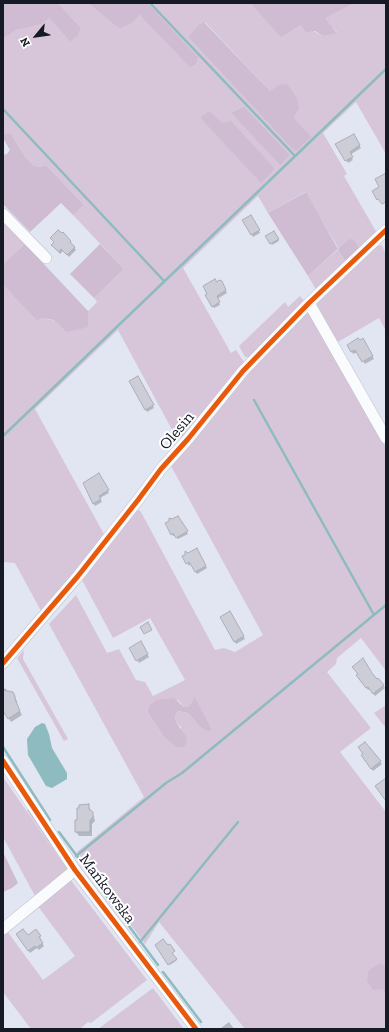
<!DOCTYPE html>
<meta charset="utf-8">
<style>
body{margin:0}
#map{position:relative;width:389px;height:1032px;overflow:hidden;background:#e1e6f2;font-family:"Zilla Slab",serif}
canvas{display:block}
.frame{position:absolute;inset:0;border:4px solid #151a24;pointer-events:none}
.north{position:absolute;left:16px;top:16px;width:40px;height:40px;-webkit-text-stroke:3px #fff;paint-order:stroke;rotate:241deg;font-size:11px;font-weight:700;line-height:16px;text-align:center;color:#151a24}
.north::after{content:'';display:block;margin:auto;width:14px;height:18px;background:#151a24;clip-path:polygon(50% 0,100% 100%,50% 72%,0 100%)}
</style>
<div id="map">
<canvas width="389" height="1032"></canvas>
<div class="frame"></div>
<div class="north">N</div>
</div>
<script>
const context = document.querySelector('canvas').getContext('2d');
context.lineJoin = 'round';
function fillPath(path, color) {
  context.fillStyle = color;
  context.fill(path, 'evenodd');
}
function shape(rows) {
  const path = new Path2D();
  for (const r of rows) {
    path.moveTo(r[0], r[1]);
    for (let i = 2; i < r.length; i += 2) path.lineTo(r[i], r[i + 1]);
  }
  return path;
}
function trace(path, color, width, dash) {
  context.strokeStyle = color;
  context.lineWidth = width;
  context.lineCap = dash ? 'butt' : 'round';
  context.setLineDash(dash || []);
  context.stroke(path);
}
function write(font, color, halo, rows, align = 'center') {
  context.font = font + ' "Zilla Slab",serif';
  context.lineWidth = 4;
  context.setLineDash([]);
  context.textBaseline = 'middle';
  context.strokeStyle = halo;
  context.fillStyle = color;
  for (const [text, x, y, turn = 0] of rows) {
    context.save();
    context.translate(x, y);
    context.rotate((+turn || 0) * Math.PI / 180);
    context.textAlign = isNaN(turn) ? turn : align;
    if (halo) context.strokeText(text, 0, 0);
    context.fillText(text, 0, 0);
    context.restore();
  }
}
fillPath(shape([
 [58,3,88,3,112,23,132,23,140,15,198,57,148,3,250,3,281,38,301,25,323,36,337,32,324,18,351,5,358,3,386,3,386,154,356,102,323,133,347,174,344,176,377,233,359,249,339,249,346,262,317,291,308,276,339,249,305,192,268,213,258,196,183,268,231,353,236,350,244,362,244,367,183,438,176,437,118,330,35,409,105,536,41,611,15,563,3,562,3,285,37,321,41,318,88,327,88,311,97,302,94,298,124,269,73,215,84,205,46,165,41,167,34,166,26,158,11,134,3,137,3,39,16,30,49,18,70,42,81,28],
 [205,22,270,91,296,114,294,118,294,151,188,37],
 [244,106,290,155,280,164,231,113],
 [200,118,222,124,275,169,261,182],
 [3,222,25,244,3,264],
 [382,245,386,255,386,331,379,318,336,343,316,304,319,300,377,246],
 [300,296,304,301,250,357,245,357,239,346,285,302,288,307],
 [309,311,386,447,386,671,361,638,337,658,336,664,327,672,371,728,340,752,386,812,386,967,380,963,382,989,386,995,386,1029,245,1029,159,922,145,944,77,852,144,797,49,624,76,595,107,653,119,649,136,680,145,682,153,696,185,680,150,618,113,638,81,578,133,512,139,510,141,512,215,650,224,648,235,652,263,635,171,466,220,406,273,346],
 [194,697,196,722,188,713,178,711,175,716,176,722,182,728,164,737,148,713,178,700,185,708,188,707,192,702],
 [24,650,23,659,68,739,64,741,17,658],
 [386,705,386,728,374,713],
 [3,777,67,869,35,896,3,837],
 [70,879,147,980,91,1023,88,1022,80,1029,31,1029,3,992,3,934,7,931,43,980,75,956,37,905],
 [153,988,184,1029,98,1029]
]), '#d7c6da');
fillPath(shape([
 [3,3,58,3,81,28,78,35,70,42,49,18,41,24,16,30,3,39],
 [88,3,148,3,198,57,196,64,190,67,140,15,132,23,120,28,112,23],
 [250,3,358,3,351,5,325,18,337,33,323,36,315,31,306,32,301,25,281,38],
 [204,22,270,91,279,85,287,84,297,98,299,108,294,118,311,137,297,150,294,151,188,37,199,25],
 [244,106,290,155,280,165,231,113],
 [209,111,222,123,231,121,275,169,261,183,200,118],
 [5,134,11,134,26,158,34,166,41,167,46,165,84,205,73,215,61,203,30,232,3,204,3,155,7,154,10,150,3,138],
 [306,192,338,249,350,239,355,241,359,249,346,262,338,249,308,276,268,213],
 [25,244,88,311,88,327,67,332,54,320,41,318,37,321,3,285,3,264],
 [100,244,124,269,94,298,70,274],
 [194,696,212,730,209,731,205,730,196,722,188,713,178,711,175,716,176,722,187,738,186,744,183,747,177,747,164,737,148,713,149,706,157,700,174,698,184,707,188,707,192,702],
 [29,809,68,868,67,869,27,810],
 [3,852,18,883,12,888,3,892],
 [381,963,386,967,386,995,382,989,373,990,367,980,369,970]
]), '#cfbbd2');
fillPath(shape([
 [42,723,45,724,49,734,52,748,67,773,67,779,52,788,46,786,28,755,27,739,35,727]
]), '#8ebbc0');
fillPath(shape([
 [353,135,361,148,350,155,353,160,348,163,337,145],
 [251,216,260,233,253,237,244,220],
 [274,232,279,241,272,245,267,236],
 [70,241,76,250,69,257,63,251,60,254,54,247],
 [216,283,223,285,227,293,217,299,220,305,214,308,207,296],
 [363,340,374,359,365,364,358,352,353,354,348,345],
 [138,378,154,408,147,412,130,381],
 [99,475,109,493,100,498,102,502,95,506,84,483],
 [177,517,188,534,178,539,175,535,173,536,166,523],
 [197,550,207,568,197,574,191,564,189,566,184,557],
 [230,612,245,639,236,644,221,617],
 [141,642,149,657,139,663,130,648],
 [359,677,377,680,378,679,385,688,375,696,370,689,368,690],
 [5,688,8,692,12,693,17,701,16,704,22,715,11,722,3,709,3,690],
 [365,743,382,764,373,771,363,758],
 [88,805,94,817,95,821,92,824,92,836,79,836,76,832,76,821,78,821,80,809],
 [36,930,41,939,40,940,44,946,39,950,37,948,30,953,19,937,28,936],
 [157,945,174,951,172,954,177,960,170,965],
 [229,1022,234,1029,221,1029,221,1028]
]), '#0003');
trace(shape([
 [150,3,295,156],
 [3,109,164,281],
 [254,400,374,615],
 [3,436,386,69],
 [3,747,50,820],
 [59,832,158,965],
 [76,856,166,783,182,773,386,605],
 [140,942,238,822],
 [163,972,201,1022]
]), '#8ebbc0', 2.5);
const building = shape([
 [354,134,360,145,350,152,353,157,345,161,335,144,354,134],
 [386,173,386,202,382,204,378,199,377,200,372,191,379,187,375,179,386,173],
 [251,215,260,230,251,235,242,220,251,215],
 [58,230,62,233,63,232,71,241,70,242,75,247,67,255,61,249,59,252,51,245,54,242,50,238,58,230],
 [274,231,279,239,270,244,265,236,274,231],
 [215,279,217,282,219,280,222,281,226,290,217,296,220,302,212,307,205,295,207,294,203,286,215,279],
 [358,338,360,340,363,338,373,356,362,362,355,350,351,352,347,345,358,338],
 [138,376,154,405,145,410,129,381,138,376],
 [99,473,109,490,99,496,101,499,93,504,83,483,99,473],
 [178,516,188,531,176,538,173,533,171,535,165,523,169,521,169,518,172,519,178,516],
 [197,548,206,566,195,572,191,565,189,562,186,564,182,556,185,555,185,551,188,553,197,548],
 [230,611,244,636,234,642,220,617,230,611],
 [148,622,152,630,144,634,140,627,148,622],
 [141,641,148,654,136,661,129,648,141,641],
 [363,658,372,673,377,679,378,678,384,685,373,694,368,687,366,688,356,675,358,674,352,667,363,658],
 [3,690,13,692,15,696,15,699,20,711,8,719,3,711,3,690],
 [365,742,381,761,371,769,361,755,363,754,358,747,365,742],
 [386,778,386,801,375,786,386,778],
 [89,804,89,809,93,812,93,817,90,820,90,832,75,832,75,820,77,820,77,808,79,808,79,805,89,804],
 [23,929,28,935,36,929,41,936,39,937,43,943,36,948,35,946,28,951,16,934,23,929],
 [163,939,168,945,170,944,175,951,172,953,177,959,168,965,155,945,163,939]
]);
fillPath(building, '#cccdd7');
trace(building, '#acadb7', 1);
const minor = shape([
 [3,214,46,258],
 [309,303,386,438],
 [3,663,78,576,138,500,161,469,188,439,243,371,309,303,386,230],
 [3,761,75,870,196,1029],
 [3,929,75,870]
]);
trace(minor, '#bcc1cb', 12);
trace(minor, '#fafbfd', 11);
trace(shape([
 [3,663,78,576,138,500,161,469,188,439,243,371,309,303,386,230],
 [3,761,75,870,196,1029]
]), '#e8590c', 5);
write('16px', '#151a24', '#fff', [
 ["Olesin",177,431,-50],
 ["Mańkowska",107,889,53]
]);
</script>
